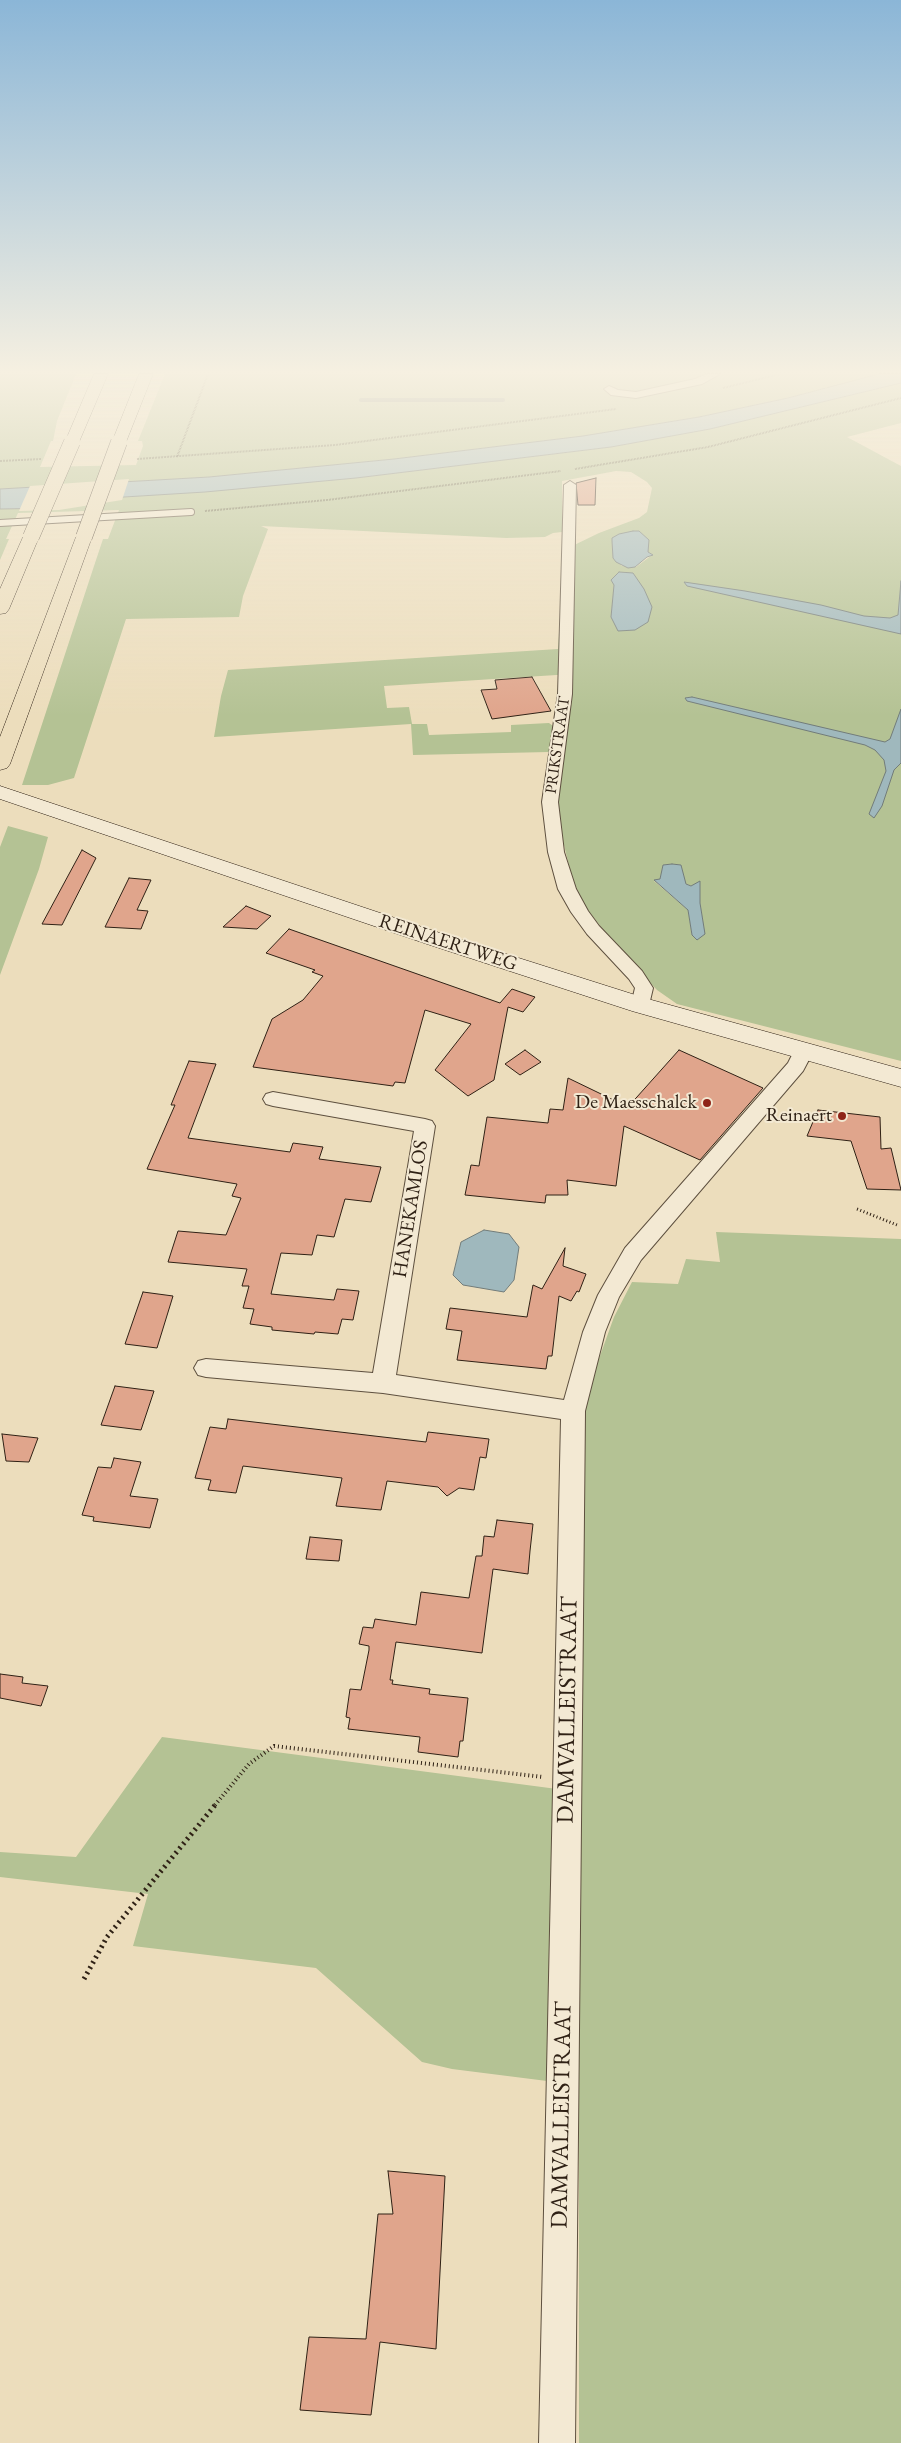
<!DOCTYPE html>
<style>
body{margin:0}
canvas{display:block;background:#ecddbc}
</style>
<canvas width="901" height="2443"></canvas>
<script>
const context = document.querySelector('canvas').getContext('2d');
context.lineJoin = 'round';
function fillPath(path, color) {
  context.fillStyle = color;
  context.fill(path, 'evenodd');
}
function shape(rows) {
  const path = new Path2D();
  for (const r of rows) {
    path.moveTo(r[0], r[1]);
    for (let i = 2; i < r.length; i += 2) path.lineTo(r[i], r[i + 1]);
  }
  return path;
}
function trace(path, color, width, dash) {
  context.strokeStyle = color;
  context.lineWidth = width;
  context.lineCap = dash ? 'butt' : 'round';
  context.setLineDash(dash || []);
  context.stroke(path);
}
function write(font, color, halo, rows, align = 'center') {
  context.font = font + ' "EB Garamond",serif';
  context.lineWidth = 4;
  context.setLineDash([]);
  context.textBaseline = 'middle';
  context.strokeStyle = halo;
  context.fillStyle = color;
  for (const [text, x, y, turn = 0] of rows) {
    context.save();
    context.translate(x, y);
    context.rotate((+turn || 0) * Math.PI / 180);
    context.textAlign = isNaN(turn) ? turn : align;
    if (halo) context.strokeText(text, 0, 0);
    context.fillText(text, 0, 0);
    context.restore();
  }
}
fillPath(shape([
 [0,374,76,374,57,421,53,441,51,441,40,467,136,465,143,446,142,441,138,441,165,374,879,374,788,398,699,417,583,436,394,459,209,477,0,489],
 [901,383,901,423,847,437,901,466,901,1061,677,1004,657,990,617,948,584,905,572,878,563,841,558,806,560,766,572,674,384,686,387,708,409,707,412,724,427,724,429,735,511,732,511,725,549,723,553,726,549,752,413,755,411,724,214,737,221,696,228,670,558,649,564,550,599,533,639,518,647,512,652,488,647,482,631,472,616,471,562,481,562,532,553,533,545,537,506,538,261,526,268,529,243,596,239,617,126,619,74,778,48,785,22,785,94,566,103,539,108,539,119,510,18,513,6,539,9,539,0,560,0,509,58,508,124,497,356,478,611,447,710,429],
 [612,541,648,552,652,555,636,567,622,566,613,558],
 [619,572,633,574,646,595,635,630,618,630,611,617,614,585],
 [672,864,681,865,685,883,691,886,700,882,700,903,704,930,697,940,692,935,688,910,654,881,660,879,663,865],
 [8,826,48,837,39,869,0,975,0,847],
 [716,1232,901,1239,901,2443,579,2443,579,2116,576,1998,584,1426,587,1392,614,1317,632,1282,678,1284,686,1259,720,1262],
 [162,1737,557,1789,547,2081,452,2069,422,2062,316,1968,133,1946,148,1894,0,1877,0,1852,76,1857]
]), '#b4c294');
const water = shape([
 [879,374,901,374,901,383,710,429,611,447,356,478,205,492,124,497,58,508,0,509,0,489,209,477,394,459,583,436,699,417,788,398,879,374],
 [633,531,639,531,649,540,648,552,653,555,647,557,635,567,628,568,616,562,613,558,612,541,612,538,619,534,633,531],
 [619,572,633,573,644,589,652,607,648,622,635,630,618,631,611,617,614,585,611,580,619,572],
 [901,581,901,634,687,586,684,582,745,591,821,605,864,616,890,618,898,615,901,581],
 [692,697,885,742,890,739,901,709,901,763,894,770,882,806,874,818,869,814,886,771,884,760,875,750,865,745,687,701,685,698,692,697],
 [672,864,681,865,686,884,691,886,700,881,700,903,705,934,697,940,692,935,688,910,654,880,660,879,663,865,672,864],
 [484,1230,509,1234,519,1247,514,1280,504,1292,463,1285,453,1275,461,1242,484,1230]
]);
fillPath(water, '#9fb8bd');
trace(water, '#727c7a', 1);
fillPath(shape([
 [129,479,122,500,59,510,19,511,30,486]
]), '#ecddbc');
trace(shape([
 [361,400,503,400]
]), '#727c7a', 4);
const building = shape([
 [596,478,595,505,578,505,576,483,596,478],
 [532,677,551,711,492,719,481,690,497,689,495,680,532,677],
 [82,850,96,858,62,925,42,924,82,850],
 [129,878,151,880,137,910,148,911,141,929,105,927,129,878],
 [246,906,271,916,257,929,223,927,246,906],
 [289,929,500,1003,512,989,535,997,523,1012,508,1007,494,1080,468,1096,435,1070,471,1024,425,1010,405,1083,395,1082,393,1086,253,1067,272,1019,303,1000,323,976,312,972,315,970,266,953,289,929],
 [525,1050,541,1062,520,1075,505,1064,525,1050],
 [679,1050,763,1088,700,1160,624,1126,616,1186,567,1180,568,1195,546,1195,545,1203,465,1195,471,1165,479,1166,487,1117,548,1123,550,1109,563,1110,568,1078,628,1107,679,1050],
 [189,1061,216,1064,188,1138,290,1152,293,1143,323,1147,319,1159,381,1167,371,1202,345,1199,334,1237,317,1235,312,1255,281,1253,271,1294,334,1300,337,1289,359,1291,353,1320,342,1319,338,1334,315,1332,314,1334,272,1330,272,1327,250,1324,254,1309,243,1308,249,1286,242,1286,247,1269,168,1262,178,1231,226,1235,241,1198,232,1196,237,1184,147,1169,175,1105,171,1105,189,1061],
 [818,1110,880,1117,881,1149,891,1148,901,1190,867,1189,851,1141,807,1136,818,1110],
 [565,1248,563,1266,586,1274,579,1292,577,1291,571,1301,559,1296,552,1356,548,1356,546,1369,457,1360,462,1331,446,1329,450,1308,527,1317,533,1285,542,1289,565,1248],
 [143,1292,173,1296,157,1348,125,1344,143,1292],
 [115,1386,154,1391,141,1430,101,1425,115,1386],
 [228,1419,426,1442,428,1432,489,1439,486,1458,480,1457,474,1490,459,1488,447,1496,438,1487,387,1481,381,1510,336,1506,342,1478,243,1466,236,1493,208,1490,211,1480,195,1478,210,1427,226,1429,228,1419],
 [2,1434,38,1438,29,1462,6,1461,2,1434],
 [114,1458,141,1462,130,1496,158,1499,150,1528,93,1521,94,1517,82,1515,98,1467,111,1468,114,1458],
 [497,1520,533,1524,530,1551,528,1574,493,1569,482,1653,396,1642,390,1680,393,1680,392,1684,430,1689,429,1694,468,1698,463,1741,460,1741,458,1757,418,1752,420,1737,348,1729,350,1718,346,1717,350,1689,361,1690,369,1650,369,1646,359,1644,363,1627,373,1628,375,1619,416,1625,421,1592,469,1598,476,1556,482,1556,484,1536,494,1537,497,1520],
 [310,1537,342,1540,339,1561,306,1559,310,1537],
 [0,1674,23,1677,22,1683,48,1686,41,1706,0,1698,0,1674],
 [388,2171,445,2176,436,2349,380,2342,371,2415,300,2410,309,2337,366,2339,378,2214,393,2214,388,2171]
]);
fillPath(building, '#e0a58c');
trace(building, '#2f2115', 1);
const lane = shape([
 [0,523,191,512]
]);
const street = shape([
 [707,374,720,374,702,384,636,398,611,395,604,389,609,386,618,390,636,392,695,379,707,374],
 [570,481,576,485,572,694,558,802,564,852,576,889,588,911,599,926,642,971,653,988,649,1005,647,1009,640,1011,633,1009,631,1005,635,988,629,979,587,934,571,912,558,889,548,852,542,802,558,694,564,485,570,481],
 [803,1046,810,1047,813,1052,803,1071,641,1260,619,1297,605,1332,585,1411,575,2443,539,2443,561,1419,383,1393,206,1377,198,1375,194,1368,198,1361,206,1359,373,1373,414,1131,273,1106,266,1104,263,1099,266,1094,273,1092,425,1119,432,1121,435,1126,396,1375,564,1400,583,1332,598,1295,625,1248,788,1063,796,1047,803,1046]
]);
const secondary = shape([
 [0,786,443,934,648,999,901,1069,901,1087,632,1011,427,944,0,799,0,786]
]);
const highway = shape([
 [94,374,108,374,79,442,77,445,67,445,65,442,94,374],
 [139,374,153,374,126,442,124,445,114,445,112,442,139,374],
 [31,532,39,537,9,609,6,613,0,614,0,589,23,537,31,532],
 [84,532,92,537,10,764,7,768,0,770,0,737,76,537,84,532]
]);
trace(lane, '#5e503f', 8);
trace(street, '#5e503f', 2);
trace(secondary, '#2f2115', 1);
trace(highway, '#2f2115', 1);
trace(shape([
 [723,388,780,374],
 [177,457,208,374],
 [137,459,335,445,616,409],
 [0,461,41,459],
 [575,469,708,447,901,398],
 [205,511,327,500,561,471]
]), '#2f2115', 2, [0.5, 1]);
trace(shape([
 [857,1209,897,1225]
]), '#2f2115', 3, [1, 2.5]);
trace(shape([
 [215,1805,249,1764,274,1746,543,1777]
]), '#2f2115', 4, [1, 3]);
trace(shape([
 [84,1979,107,1937,216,1804]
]), '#2f2115', 5, [2, 4]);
trace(lane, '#f3e9d3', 6);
fillPath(street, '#f3e9d3');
fillPath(secondary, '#f3e9d3');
fillPath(highway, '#ecddbc');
const highwayBridge = shape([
 [31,537,72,442],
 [84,537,119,442]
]);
trace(highwayBridge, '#2f2115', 17, []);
trace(highwayBridge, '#ecddbc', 16);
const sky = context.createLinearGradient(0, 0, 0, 716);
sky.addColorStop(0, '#8bb6d7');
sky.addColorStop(0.52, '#f6f0e1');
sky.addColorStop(1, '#f6f0e100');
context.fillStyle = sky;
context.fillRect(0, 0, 901, 716);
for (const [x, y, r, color] of [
 [707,1103,5,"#8f2418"],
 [842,1116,5,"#8f2418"]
]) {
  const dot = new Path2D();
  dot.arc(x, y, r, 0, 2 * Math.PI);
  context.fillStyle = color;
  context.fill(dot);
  trace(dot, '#f3e9d3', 2);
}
write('16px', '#2f2115', '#f3e9d3', [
 ["PRIKSTRAAT",558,745,-82]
]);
write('20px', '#2f2115', '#f3e9d3', [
 ["REINAERTWEG",448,943,18],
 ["HANEKAMLOS",411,1209,-81]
]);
write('20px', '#2f2115', '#f3e9d3', [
 ["De Maesschalck",697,1103],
 ["Reinaert",832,1116]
], 'right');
write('24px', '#2f2115', '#f3e9d3', [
 ["DAMVALLEISTRAAT",568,1710,-89],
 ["DAMVALLEISTRAAT",562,2115,-89]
]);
</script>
